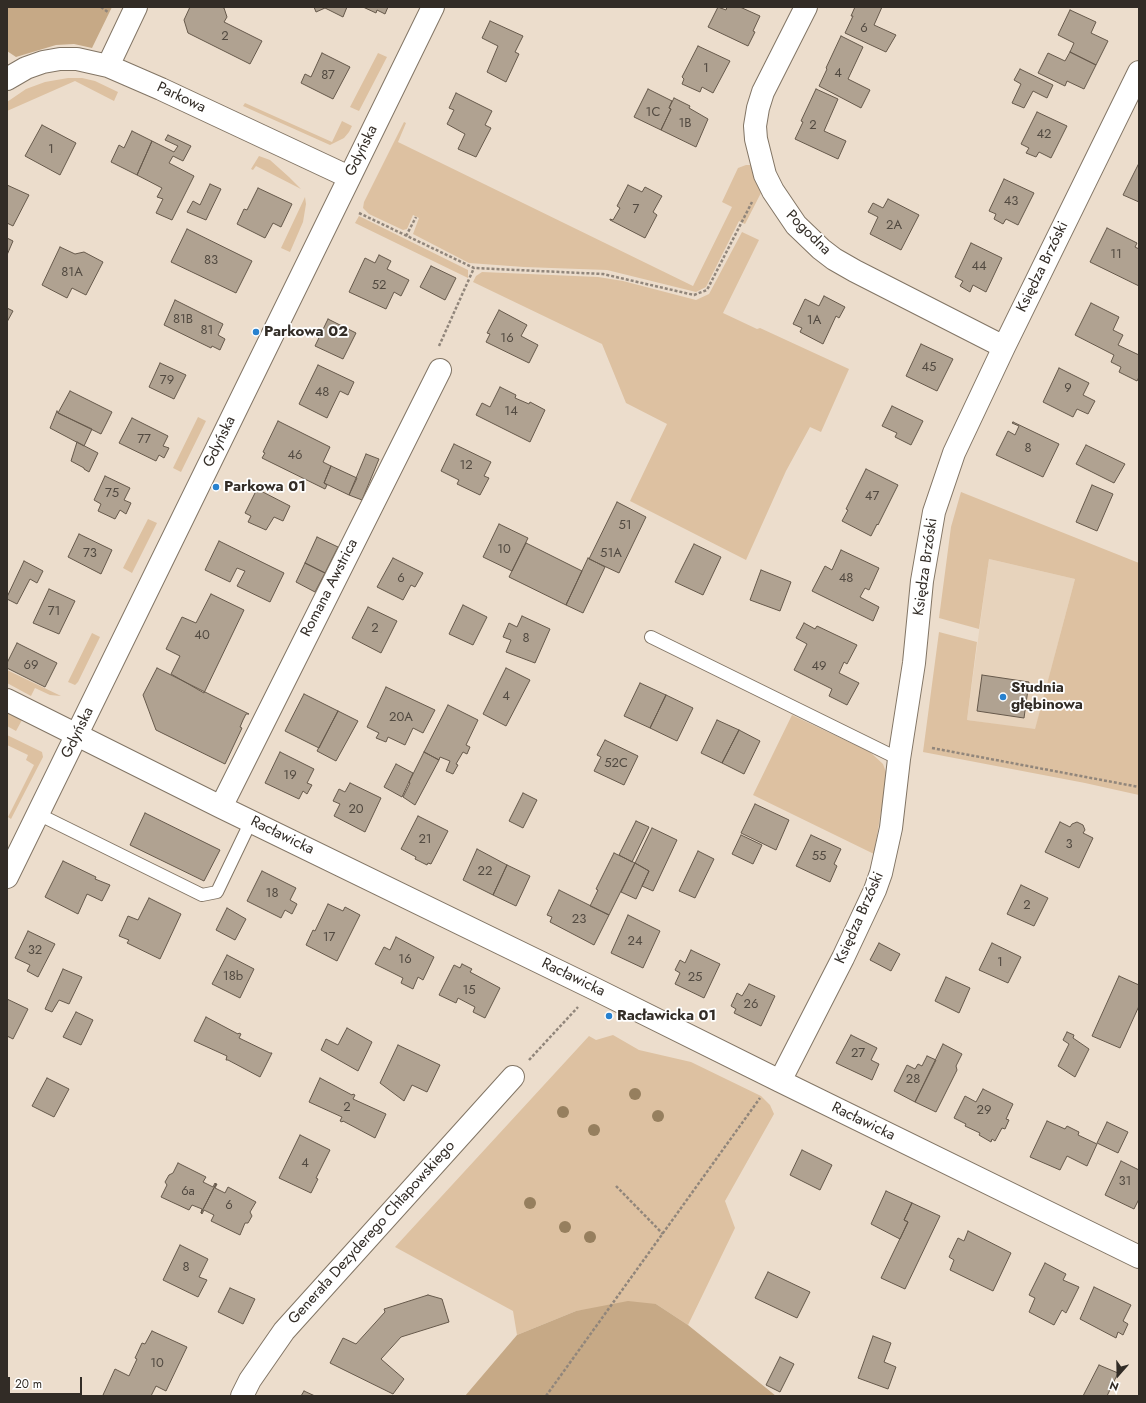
<!DOCTYPE html>
<meta charset="utf-8">
<style>
body{margin:0}
#map{position:relative;width:1146px;height:1403px;overflow:hidden;background:#ecddcc;font-family:Jost,sans-serif}
canvas{display:block}
.frame{position:absolute;inset:0;border:8px solid #322c26;pointer-events:none}
.north{position:absolute;left:1098px;top:1355px;width:40px;height:40px;-webkit-text-stroke:3px #fff;paint-order:stroke;rotate:200deg;font-size:11px;font-weight:700;line-height:16px;text-align:center;color:#322c26}
.north::after{content:'';display:block;margin:auto;width:14px;height:18px;background:#322c26;clip-path:polygon(50% 0,100% 100%,50% 72%,0 100%)}
.scale{position:absolute;left:8px;top:1377px;width:74px;height:18px;box-sizing:border-box;border:2px solid #322c26;border-top:0;padding-left:5px;font-size:12px;line-height:14px;white-space:nowrap;color:#322c26;-webkit-text-stroke:3px #fff;paint-order:stroke}
</style>
<div id="map">
<canvas width="1146" height="1403"></canvas>
<div class="frame"></div>
<div class="north">N</div>
<div class="scale">20 m</div>
</div>
<script>
const context = document.querySelector('canvas').getContext('2d');
context.lineJoin = 'round';
function fillPath(path, color) {
  context.fillStyle = color;
  context.fill(path, 'evenodd');
}
function shape(rows) {
  const path = new Path2D();
  for (const r of rows) {
    path.moveTo(r[0], r[1]);
    for (let i = 2; i < r.length; i += 2) path.lineTo(r[i], r[i + 1]);
  }
  return path;
}
function trace(path, color, width, dash) {
  context.strokeStyle = color;
  context.lineWidth = width;
  context.lineCap = dash ? 'butt' : 'round';
  context.setLineDash(dash || []);
  context.stroke(path);
}
function write(font, color, halo, rows, align = 'center') {
  context.font = font + ' Jost,sans-serif';
  context.lineWidth = 3.5;
  context.setLineDash([]);
  context.textBaseline = 'middle';
  context.strokeStyle = halo;
  context.fillStyle = color;
  for (const [text, x, y, turn = 0] of rows) {
    context.save();
    context.translate(x, y);
    context.rotate((+turn || 0) * Math.PI / 180);
    context.textAlign = isNaN(turn) ? turn : align;
    if (halo) context.strokeText(text, 0, 0);
    context.fillText(text, 0, 0);
    context.restore();
  }
}
fillPath(shape([
 [989,559,1075,579,1035,730,967,720]
]), '#e7d3bc');
fillPath(shape([
 [378,53,387,57,359,111,350,107],
 [68,78,82,78,95,81,118,92,114,101,75,81,7,111,7,102,26,89,45,82],
 [245,103,332,142,342,121,352,126,349,132,344,138,330,145,243,106],
 [404,122,406,123,398,142,693,286,732,207,722,202,738,168,746,165,752,165,763,189,745,224,739,221,706,287,696,292,607,270,524,267,469,263,413,234,419,218,413,215,407,229,403,230,369,214,363,208,364,202],
 [259,156,270,160,289,177,301,189,256,166,253,170,251,169],
 [305,197,306,204,303,222,290,252,281,248],
 [359,216,468,270,468,278,355,223],
 [742,232,759,240,723,313,757,329,760,328,849,369,821,432,810,427,786,471,746,560,630,501,667,424,626,403,602,344,473,282,476,276,482,272,598,277,623,281,696,300,709,294],
 [198,417,206,421,181,472,173,468],
 [961,492,1139,563,1139,795,1085,783,923,752,939,632,977,642,967,720,1035,729,1075,579,989,559,979,629,939,618,951,527],
 [148,519,157,523,132,573,123,568],
 [92,633,100,637,78,682,75,685,68,682],
 [7,670,61,696,50,695,35,688,31,696,7,683],
 [7,712,22,720,16,731,7,726],
 [792,715,870,752,883,764,887,775,874,854,753,795],
 [7,735,42,752,43,757,11,819,8,817,34,765,26,760,28,755,7,745],
 [613,1035,639,1050,691,1062,761,1096,770,1105,774,1114,725,1201,735,1228,688,1325,656,1304,576,1311,517,1335,513,1311,395,1247,589,1036,596,1040]
]), '#ddc1a1');
fillPath(shape([
 [7,7,112,7,92,48,74,44,56,45,16,57,7,51],
 [628,1301,656,1304,688,1325,776,1396,465,1396,517,1335,576,1311]
]), '#c6a986');
const building = shape([
 [190,7,222,7,224,8,227,17,224,22,262,41,250,64,188,33,184,20,190,7],
 [314,7,347,7,343,17,325,8,316,12,314,7],
 [363,7,388,7,385,14,377,10,376,13,363,7],
 [718,7,726,10,727,7,740,7,760,16,753,31,755,32,748,46,708,27,718,7],
 [855,7,882,7,874,25,896,35,886,52,845,33,853,16,851,16,855,7],
 [1070,10,1096,22,1091,33,1108,41,1096,65,1070,52,1074,43,1058,35,1070,10],
 [490,21,523,36,515,52,519,54,506,82,487,72,498,46,482,38,490,21],
 [841,36,863,47,848,79,870,90,861,108,819,86,827,69,826,68,841,36],
 [698,46,730,61,713,93,702,87,700,92,682,84,684,79,682,77,698,46],
 [1070,52,1096,65,1084,89,1067,81,1065,86,1038,73,1048,53,1065,61,1070,52],
 [322,53,350,67,333,99,301,83,305,74,311,77,322,53],
 [1020,69,1053,85,1047,98,1033,91,1024,108,1012,103,1021,84,1014,80,1020,69],
 [648,89,672,101,669,108,671,109,661,130,634,117,648,89],
 [816,89,838,99,824,131,846,141,838,159,795,139,803,122,801,121,816,89],
 [456,93,492,111,485,125,491,128,476,157,458,149,465,134,447,124,454,110,449,108,456,93],
 [674,98,690,106,689,108,708,119,696,147,661,130,671,109,669,108,674,98],
 [1037,112,1067,126,1051,158,1039,152,1036,157,1026,153,1029,148,1021,144,1037,112],
 [42,125,76,143,60,175,25,156,42,125],
 [132,131,152,141,137,175,111,162,119,145,124,148,132,131],
 [168,135,191,146,183,161,173,156,169,163,194,176,172,220,156,213,163,199,157,197,162,188,137,175,152,141,174,152,178,146,165,140,168,135],
 [1139,163,1139,202,1123,195,1139,163],
 [1004,179,1034,193,1018,225,1006,219,1003,224,994,219,996,214,989,211,1004,179],
 [210,184,221,189,206,220,187,212,193,201,200,205,210,184],
 [7,185,29,195,13,226,7,223,7,185],
 [628,185,642,192,645,187,662,196,653,212,657,215,645,238,610,220,610,219,613,220,620,208,617,206,628,185],
 [258,188,292,204,281,227,273,223,265,238,237,224,244,209,247,210,258,188],
 [888,199,919,215,901,250,870,234,878,217,868,212,873,203,883,208,888,199],
 [1107,228,1137,243,1135,247,1139,249,1139,286,1090,262,1107,228],
 [187,229,252,261,236,293,171,262,187,229],
 [7,238,13,241,7,255,7,238],
 [971,243,1002,258,986,292,973,285,970,292,960,286,963,281,955,277,971,243],
 [60,247,75,254,84,252,103,262,86,295,72,288,67,298,42,285,60,247],
 [379,255,391,261,387,269,409,280,401,296,394,292,386,309,349,292,365,258,375,263,379,255],
 [431,266,456,278,445,300,420,287,431,266],
 [824,296,845,307,839,318,836,316,823,344,800,332,802,328,793,324,805,299,819,306,824,296],
 [175,300,223,324,218,335,225,339,220,350,212,346,211,348,164,325,175,300],
 [1091,303,1119,317,1113,330,1123,335,1118,345,1139,355,1139,377,1137,381,1119,372,1121,367,1111,362,1114,355,1075,335,1091,303],
 [7,308,13,311,7,322,7,308],
 [499,310,527,325,521,336,538,345,529,363,486,342,490,334,487,333,499,310],
 [328,319,356,333,343,359,315,346,328,319],
 [921,344,953,359,937,391,906,376,921,344],
 [160,363,186,375,174,399,149,387,160,363],
 [318,365,354,382,348,395,340,391,327,418,299,404,318,365],
 [1059,368,1089,383,1083,395,1095,401,1088,414,1077,409,1073,417,1043,402,1059,368],
 [500,387,516,395,515,398,529,404,530,402,545,410,530,442,476,415,482,403,490,407,500,387],
 [70,391,112,412,101,434,58,413,70,391],
 [892,406,923,421,911,445,895,437,897,433,882,426,892,406],
 [57,411,58,413,92,429,84,446,50,428,57,411],
 [132,418,168,436,163,446,169,448,164,458,159,455,156,461,119,443,132,418],
 [278,421,330,447,323,462,331,466,324,483,327,485,325,489,262,458,265,453,263,452,278,421],
 [1013,422,1059,444,1043,477,996,455,1008,431,1015,435,1019,426,1012,423,1013,422],
 [77,442,98,453,89,472,84,469,84,468,71,461,77,442],
 [454,444,491,462,484,476,489,478,480,495,457,484,459,480,441,471,454,444],
 [1086,445,1125,464,1114,483,1076,464,1086,445],
 [366,454,379,459,362,500,349,495,366,454],
 [331,466,357,478,349,495,324,483,331,466],
 [866,469,898,485,878,525,877,524,871,536,842,521,848,510,846,509,866,469],
 [105,476,130,488,124,500,131,503,126,514,120,510,115,519,98,511,101,504,94,500,105,476],
 [1092,485,1113,494,1097,531,1076,522,1092,485],
 [257,489,290,506,283,521,274,517,266,530,248,522,251,516,245,513,257,489],
 [617,502,646,517,619,573,589,559,617,502],
 [499,524,528,538,512,571,483,557,499,524],
 [79,534,112,550,101,574,68,557,79,534],
 [317,537,338,547,325,573,305,563,317,537],
 [219,541,284,573,270,602,237,586,245,571,237,568,230,582,205,570,219,541],
 [526,543,582,571,566,605,509,577,526,543],
 [694,544,721,557,703,595,675,582,694,544],
 [841,550,879,568,869,590,865,588,860,597,879,607,873,621,812,591,825,566,832,570,841,550],
 [393,558,423,573,415,587,411,585,403,600,377,587,393,558],
 [588,558,605,567,583,613,566,605,588,558],
 [24,561,43,571,37,583,30,579,17,604,7,599,7,597,24,561],
 [305,563,325,573,315,592,296,582,305,563],
 [761,570,791,582,780,611,750,600,761,570],
 [49,589,75,601,59,634,33,623,49,589],
 [211,594,244,610,204,693,171,674,180,656,166,649,182,617,196,623,211,594],
 [463,605,487,617,473,645,449,634,463,605],
 [368,607,397,621,381,653,352,638,368,607],
 [522,616,550,629,535,663,506,652,511,640,503,637,509,623,517,627,522,616],
 [804,623,815,629,817,626,857,645,847,664,844,662,839,673,859,683,847,705,829,696,832,689,794,670,807,644,796,638,804,623],
 [17,643,57,663,45,687,7,668,7,663,17,643],
 [157,668,249,714,246,714,243,720,240,727,242,728,225,764,156,730,143,695,157,668],
 [506,668,530,680,506,726,483,714,506,668],
 [982,675,1029,682,1024,718,977,711,982,675],
 [640,683,666,695,650,728,624,716,640,683],
 [386,687,435,710,423,733,413,728,405,745,388,737,386,742,376,738,379,733,367,727,386,687],
 [304,694,338,711,319,748,285,731,304,694],
 [666,695,693,708,677,741,650,728,666,695],
 [448,705,478,720,466,745,470,747,467,754,463,752,456,764,458,765,453,774,446,771,450,761,440,757,439,760,424,752,448,705],
 [338,711,358,721,336,761,317,751,338,711],
 [717,720,739,730,722,763,701,753,717,720],
 [739,730,760,741,744,774,722,763,739,730],
 [605,740,638,756,624,785,594,771,601,757,597,755,605,740],
 [280,752,314,769,307,783,312,785,307,794,303,791,299,799,265,783,280,752],
 [424,752,439,760,415,805,403,797,410,783,409,782,424,752],
 [396,764,413,773,402,797,384,787,396,764],
 [350,783,381,798,365,832,334,816,340,804,333,801,339,789,345,792,350,783],
 [523,793,537,800,523,828,509,821,523,793],
 [755,804,789,820,776,850,741,833,755,804],
 [145,813,220,850,204,881,130,845,145,813],
 [418,816,448,831,431,864,428,863,427,865,415,859,416,857,401,849,418,816],
 [636,821,649,827,632,862,619,855,636,821],
 [1060,822,1070,827,1072,824,1077,822,1083,825,1085,830,1083,833,1093,838,1079,868,1045,852,1060,822],
 [652,828,677,840,653,891,642,886,649,871,635,863,652,828],
 [741,835,762,845,753,864,732,854,741,835],
 [811,835,841,849,834,864,837,866,830,882,796,866,811,835],
 [477,849,507,865,493,895,463,880,477,849],
 [698,851,714,859,695,898,679,891,698,851],
 [614,853,635,863,609,915,590,906,598,890,596,889,614,853],
 [63,861,96,877,95,879,110,885,102,901,87,894,78,914,45,897,63,861],
 [635,863,649,871,636,899,621,892,635,863],
 [507,865,530,876,516,906,493,895,507,865],
 [262,871,296,888,290,900,297,904,292,914,285,910,281,918,247,901,262,871],
 [1021,885,1048,898,1034,926,1007,914,1021,885],
 [559,890,609,915,594,945,550,922,552,917,547,915,559,890],
 [149,898,181,914,160,959,127,943,129,940,119,936,128,916,138,920,149,898],
 [328,904,343,911,345,907,360,915,337,961,306,945,313,930,315,931,328,904],
 [227,908,246,919,235,940,216,930,227,908],
 [628,915,660,931,643,968,611,953,628,915],
 [28,931,55,944,38,977,27,971,30,965,15,958,28,931],
 [396,937,434,957,423,980,418,977,413,989,401,983,403,978,375,964,384,947,390,950,396,937],
 [879,943,900,954,891,971,870,960,879,943],
 [992,943,1021,957,1008,983,979,970,992,943],
 [691,950,720,964,704,998,675,984,680,973,675,970,680,960,685,963,691,950],
 [227,955,254,969,240,998,212,984,227,955],
 [462,964,472,969,470,972,500,988,485,1018,473,1012,475,1007,458,998,456,1003,439,995,454,965,460,968,462,964],
 [63,969,82,977,69,1004,59,1000,52,1012,45,1009,63,969],
 [1119,976,1139,985,1139,1006,1120,1048,1092,1036,1119,976],
 [946,977,970,988,959,1013,935,1001,946,977],
 [749,984,775,996,761,1026,734,1013,736,1009,731,1006,737,993,742,996,749,984],
 [7,999,28,1009,13,1039,7,1036,7,999],
 [76,1012,93,1020,81,1045,63,1037,76,1012],
 [206,1017,238,1034,239,1033,241,1034,239,1038,270,1053,272,1053,260,1077,228,1060,226,1060,227,1056,194,1041,206,1017],
 [347,1028,372,1042,358,1071,321,1050,326,1039,338,1045,347,1028],
 [1067,1032,1074,1035,1073,1038,1089,1049,1075,1077,1058,1066,1069,1044,1063,1040,1067,1032],
 [851,1035,877,1048,871,1060,879,1064,872,1080,836,1063,851,1035],
 [943,1044,962,1054,956,1066,957,1070,936,1112,915,1102,943,1044],
 [398,1045,440,1065,427,1092,412,1085,404,1101,380,1083,398,1045],
 [927,1056,936,1060,915,1102,894,1091,907,1065,915,1069,918,1064,922,1066,927,1056],
 [47,1078,69,1089,54,1117,32,1106,47,1078],
 [320,1078,352,1095,353,1094,355,1095,353,1099,386,1114,375,1138,343,1121,342,1122,340,1121,342,1117,309,1102,320,1078],
 [983,1089,1013,1104,1006,1119,1009,1120,1005,1129,1002,1128,995,1141,992,1139,991,1142,979,1135,980,1133,965,1126,966,1124,954,1118,965,1096,976,1102,983,1089],
 [1047,1121,1065,1129,1067,1126,1079,1132,1078,1135,1097,1144,1087,1166,1067,1156,1060,1170,1030,1157,1047,1121],
 [1107,1122,1128,1132,1118,1153,1097,1143,1107,1122],
 [300,1135,330,1150,316,1178,318,1179,311,1193,279,1178,300,1135],
 [802,1150,832,1165,820,1190,790,1175,802,1150],
 [1121,1161,1139,1170,1139,1199,1134,1209,1105,1195,1121,1161],
 [178,1163,206,1177,203,1182,213,1187,215,1183,216,1184,201,1213,202,1209,192,1205,189,1210,161,1197,167,1185,165,1182,169,1175,173,1173,178,1163],
 [216,1184,217,1184,215,1188,225,1193,228,1187,256,1202,250,1212,252,1216,248,1223,245,1223,240,1235,211,1221,214,1215,204,1210,202,1214,201,1213,216,1184],
 [886,1191,912,1203,904,1220,908,1222,900,1239,871,1224,886,1191],
 [912,1203,940,1216,905,1289,881,1278,908,1222,904,1220,912,1203],
 [968,1231,1011,1253,993,1291,950,1270,954,1260,949,1257,958,1238,964,1241,968,1231],
 [180,1245,208,1259,199,1277,207,1280,198,1297,163,1280,180,1245],
 [1045,1263,1066,1274,1063,1280,1079,1287,1066,1313,1062,1310,1054,1325,1029,1312,1035,1298,1029,1295,1045,1263],
 [768,1272,810,1292,797,1318,755,1298,768,1272],
 [1094,1287,1131,1305,1123,1321,1128,1324,1123,1335,1118,1332,1116,1338,1080,1319,1094,1287],
 [230,1288,255,1299,243,1324,218,1312,230,1288],
 [428,1295,442,1299,449,1322,401,1337,381,1359,404,1379,393,1394,330,1363,343,1338,356,1344,385,1312,384,1309,428,1295],
 [152,1331,187,1347,166,1391,156,1386,151,1396,106,1396,103,1395,115,1369,129,1376,137,1359,135,1358,142,1343,145,1344,152,1331],
 [873,1336,891,1343,884,1362,896,1367,888,1389,858,1378,873,1336],
 [780,1357,794,1364,780,1392,766,1385,780,1357],
 [1099,1365,1118,1373,1107,1396,1083,1396,1099,1365],
 [304,1391,315,1396,301,1396,304,1391]
]);
fillPath(building, '#b0a291');
trace(building, '#66594b', 1);
const service = shape([
 [651,637,899,759],
 [38,814,202,895,217,892,251,821]
]);
const minor = shape([
 [806,7,763,92,758,108,755,126,756,139,765,175,773,191,796,225,821,249,834,259,855,271,1004,347],
 [108,66,136,7],
 [7,79,26,68,43,62,60,59,77,59,108,66,161,89,349,177],
 [7,700,221,807,595,989,780,1081,1139,1257],
 [221,807,440,370],
 [780,1081,843,958,875,890,881,873,891,828,899,759,914,663,922,581,934,512,954,453,1004,347,1139,72],
 [242,1396,250,1380,284,1331,513,1077]
]);
const tertiary = shape([
 [7,877,433,7]
]);
trace(service, '#827565', 14);
trace(minor, '#827565', 24);
trace(tertiary, '#827565', 24);
trace(shape([
 [101,7,108,12],
 [359,213,474,268,603,274,694,295,707,290,752,202],
 [406,236,416,217],
 [439,346,474,268],
 [932,748,1139,787],
 [529,1060,578,1007],
 [616,1186,663,1234],
 [546,1396,760,1098]
]), '#91867b', 2.5, [3, 2]);
trace(service, '#fff', 12);
trace(minor, '#fff', 22);
trace(tertiary, '#fff', 22);
context.fillStyle = '#967f5e';
for (const [x, y] of [
 [635,1094],
 [563,1112],
 [658,1116],
 [594,1130],
 [530,1203],
 [565,1227],
 [590,1237]
]) {
  context.beginPath();
  context.arc(x, y, 6, 0, 2 * Math.PI);
  context.fill();
}
for (const [x, y, r, color] of [
 [256,332,4,"#2781cf"],
 [216,487,4,"#2781cf"],
 [1003,697,4,"#2781cf"],
 [609,1016,4,"#2781cf"]
]) {
  const dot = new Path2D();
  dot.arc(x, y, r, 0, 2 * Math.PI);
  context.fillStyle = color;
  context.fill(dot);
  trace(dot, '#fff', 1.5);
}
write('13px', '#524a41', null, [
 ["6",864,29],
 ["2",225,37],
 ["1",706,69],
 ["4",838,74],
 ["87",328,76],
 ["1C",653,113],
 ["1B",685,124],
 ["2",813,126],
 ["42",1044,135],
 ["1",51,150],
 ["43",1011,202],
 ["7",636,210],
 ["2A",894,226],
 ["11",1116,255],
 ["83",211,261],
 ["44",979,267],
 ["81A",72,273],
 ["52",379,286],
 ["81B",183,320],
 ["1A",814,321],
 ["81",207,331],
 ["16",507,339],
 ["45",929,368],
 ["79",167,381],
 ["9",1068,389],
 ["48",322,393],
 ["14",511,412],
 ["77",144,440],
 ["8",1028,449],
 ["46",295,456],
 ["12",466,466],
 ["75",112,494],
 ["47",872,497],
 ["51",625,526],
 ["10",504,550],
 ["73",90,554],
 ["51A",611,554],
 ["6",401,579],
 ["48",846,579],
 ["71",54,612],
 ["2",375,629],
 ["40",202,636],
 ["8",526,639],
 ["69",31,666],
 ["49",819,667],
 ["4",506,697],
 ["20A",401,718],
 ["52C",616,764],
 ["19",290,776],
 ["20",356,810],
 ["21",425,840],
 ["3",1069,845],
 ["55",819,857],
 ["22",485,872],
 ["18",272,894],
 ["2",1027,906],
 ["23",579,920],
 ["17",329,938],
 ["24",635,942],
 ["32",35,951],
 ["16",405,960],
 ["1",1000,963],
 ["18b",233,977],
 ["25",695,978],
 ["15",469,991],
 ["26",751,1005],
 ["27",858,1054],
 ["28",913,1080],
 ["2",347,1108],
 ["29",984,1111],
 ["4",305,1164],
 ["31",1125,1182],
 ["6a",188,1192],
 ["6",229,1206],
 ["8",186,1268],
 ["10",157,1364]
]);
write('15px', '#322c26', '#fff', [
 ["Parkowa",181,98,25],
 ["Gdyńska",362,151,-64],
 ["Pogodna",808,233,45],
 ["Księdza Brzóski",1043,267,-64],
 ["Gdyńska",220,442,-64],
 ["Księdza Brzóski",926,567,-82],
 ["Romana Awstrica",330,588,-63],
 ["Gdyńska",78,733,-64],
 ["Racławicka",282,836,26],
 ["Księdza Brzóski",860,918,-66],
 ["Racławicka",573,978,26],
 ["Racławicka",863,1122,26],
 ["Generała Dezyderego Chłapowskiego",372,1233,-48]
]);
write('bold 15px', '#322c26', '#fff', [
 ["Parkowa 02",264,332],
 ["Parkowa 01",224,487],
 ["Studnia",1011,688],
 ["głębinowa",1011,705],
 ["Racławicka 01",617,1016]
], 'left');
</script>
